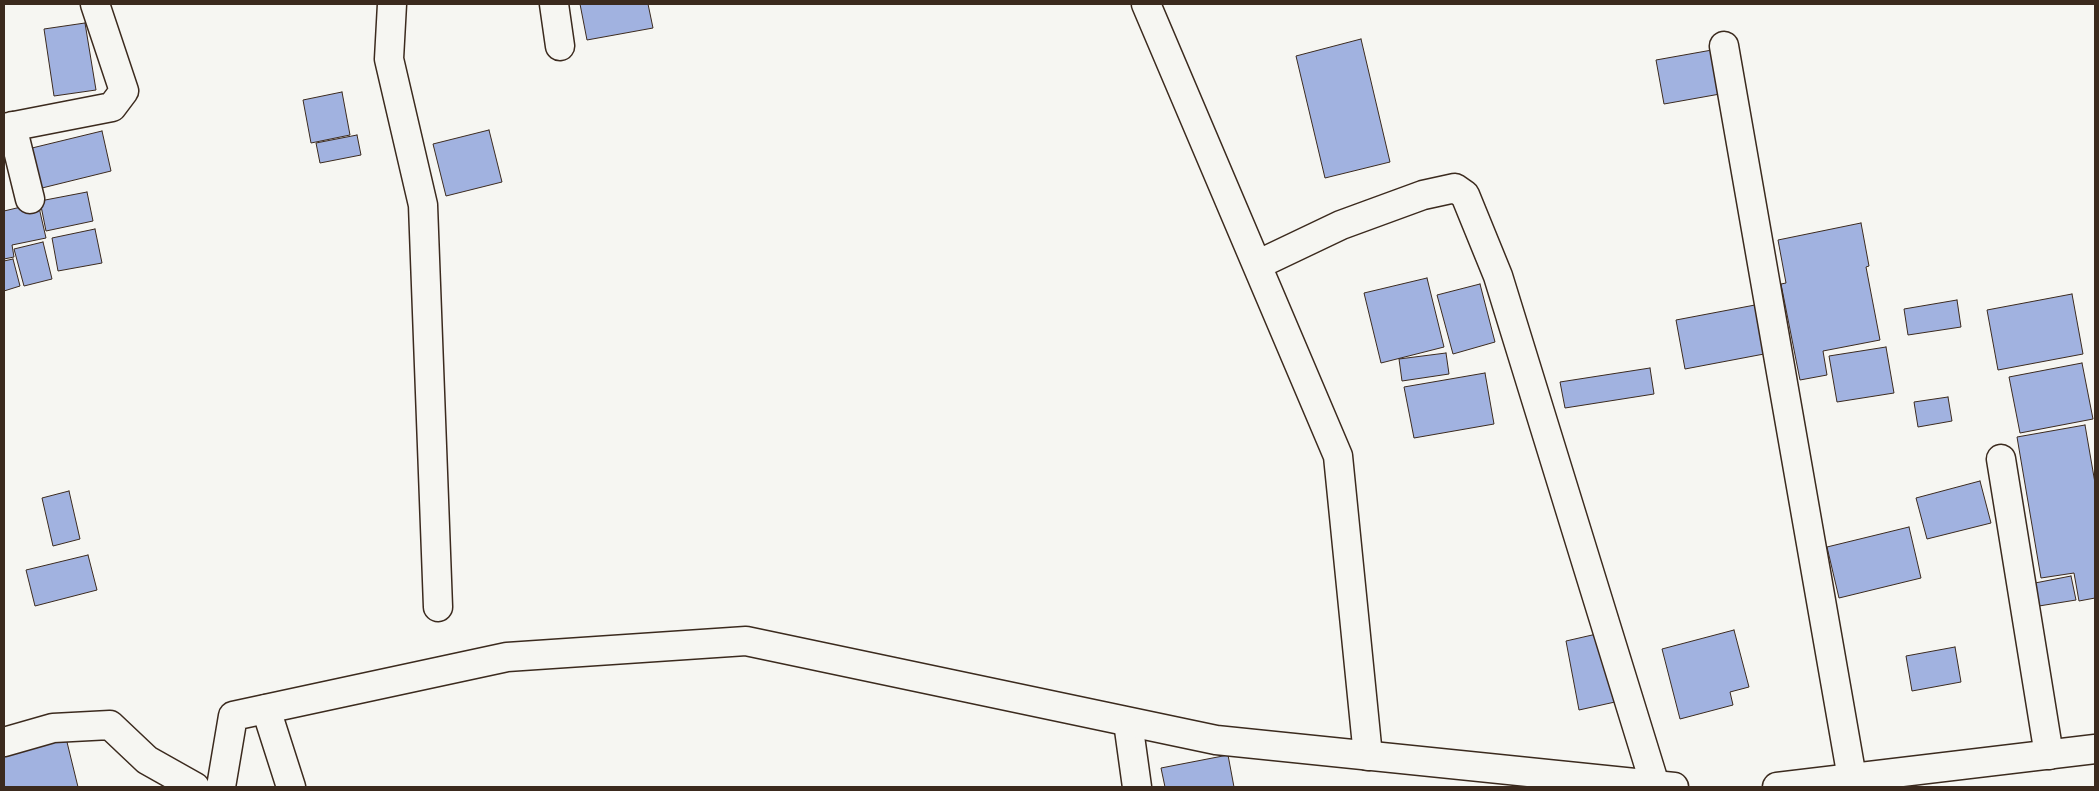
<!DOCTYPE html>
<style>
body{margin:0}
#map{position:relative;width:2099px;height:791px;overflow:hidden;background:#f6f6f2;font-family:Mali,sans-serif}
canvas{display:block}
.frame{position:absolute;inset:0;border:5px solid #3b2a1e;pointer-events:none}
</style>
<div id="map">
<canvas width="2099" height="791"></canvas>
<div class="frame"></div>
</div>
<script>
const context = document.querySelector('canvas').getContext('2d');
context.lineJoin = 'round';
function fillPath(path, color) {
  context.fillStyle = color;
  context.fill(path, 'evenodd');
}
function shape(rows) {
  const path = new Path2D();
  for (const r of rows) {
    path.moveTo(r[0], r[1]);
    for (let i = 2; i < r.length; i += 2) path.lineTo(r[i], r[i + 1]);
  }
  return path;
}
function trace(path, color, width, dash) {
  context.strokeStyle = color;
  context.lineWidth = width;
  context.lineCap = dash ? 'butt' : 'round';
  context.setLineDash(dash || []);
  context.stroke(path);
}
const building = shape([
 [580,4,648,4,653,28,587,40,580,4],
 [85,23,96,90,54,96,44,29,85,23],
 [1361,39,1390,162,1325,178,1296,56,1361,39],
 [1712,50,1720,94,1664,104,1656,60,1712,50],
 [342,92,350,135,311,143,303,100,342,92],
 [489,130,502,182,446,196,433,144,489,130],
 [102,131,111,171,42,188,32,148,102,131],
 [357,135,361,155,320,163,316,143,357,135],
 [87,192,93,221,46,231,40,201,87,192],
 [38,203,46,238,12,245,14,257,4,259,4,211,38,203],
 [1861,223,1869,266,1866,267,1880,340,1823,351,1827,375,1800,380,1781,284,1786,283,1778,240,1861,223],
 [95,229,102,263,58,271,52,238,95,229],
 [43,242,52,279,24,286,14,249,43,242],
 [13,259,20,286,4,291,4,261,13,259],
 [1427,278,1444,347,1381,363,1364,293,1427,278],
 [1480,284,1495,342,1453,354,1437,295,1480,284],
 [2072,294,2083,354,1998,370,1987,310,2072,294],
 [1957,300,1961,327,1908,335,1904,309,1957,300],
 [1755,305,1764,354,1685,369,1676,320,1755,305],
 [1886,347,1894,393,1837,402,1829,356,1886,347],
 [1446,353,1449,374,1402,381,1399,359,1446,353],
 [2082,363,2093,419,2020,433,2009,377,2082,363],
 [1650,368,1654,394,1565,408,1560,382,1650,368],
 [1485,373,1494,424,1414,438,1404,387,1485,373],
 [1948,397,1952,421,1918,427,1914,402,1948,397],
 [2085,425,2095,483,2095,598,2079,601,2074,573,2041,578,2017,437,2085,425],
 [1980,481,1991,523,1927,539,1916,498,1980,481],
 [69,491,80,539,53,546,42,498,69,491],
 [1909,527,1921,578,1839,598,1827,547,1909,527],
 [88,555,97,590,35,606,26,570,88,555],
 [2071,576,2076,600,2039,606,2035,583,2071,576],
 [1734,630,1749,687,1730,692,1733,705,1680,719,1662,649,1734,630],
 [1601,633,1615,702,1579,710,1566,641,1601,633],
 [1955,647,1961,682,1912,691,1906,656,1955,647],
 [66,738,78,787,4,787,4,752,66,738],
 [1228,755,1234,787,1165,787,1161,768,1228,755]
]);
fillPath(building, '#a1b2e0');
trace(building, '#3b2a1e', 1);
const minor = shape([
 [392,4,389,59,423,205,438,607],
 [554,4,560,46],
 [1146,4,1338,456,1368,756],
 [1724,46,1852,778],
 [12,126,30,199],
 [4,128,112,107,124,91,95,4],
 [1257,265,1341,225,1423,195,1455,188,1465,195,1498,276,1655,785],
 [2001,459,2049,755],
 [266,709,291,787],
 [1128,722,1137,787],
 [4,742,53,728,110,725,147,760,195,787]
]);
const tertiary = shape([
 [221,787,233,716,507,657,746,641,1216,740,1674,787],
 [1777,787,2095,749]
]);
trace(minor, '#3b2a1e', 31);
trace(tertiary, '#3b2a1e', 31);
trace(minor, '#f6f6f2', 28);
trace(tertiary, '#f6f6f2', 28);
</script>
